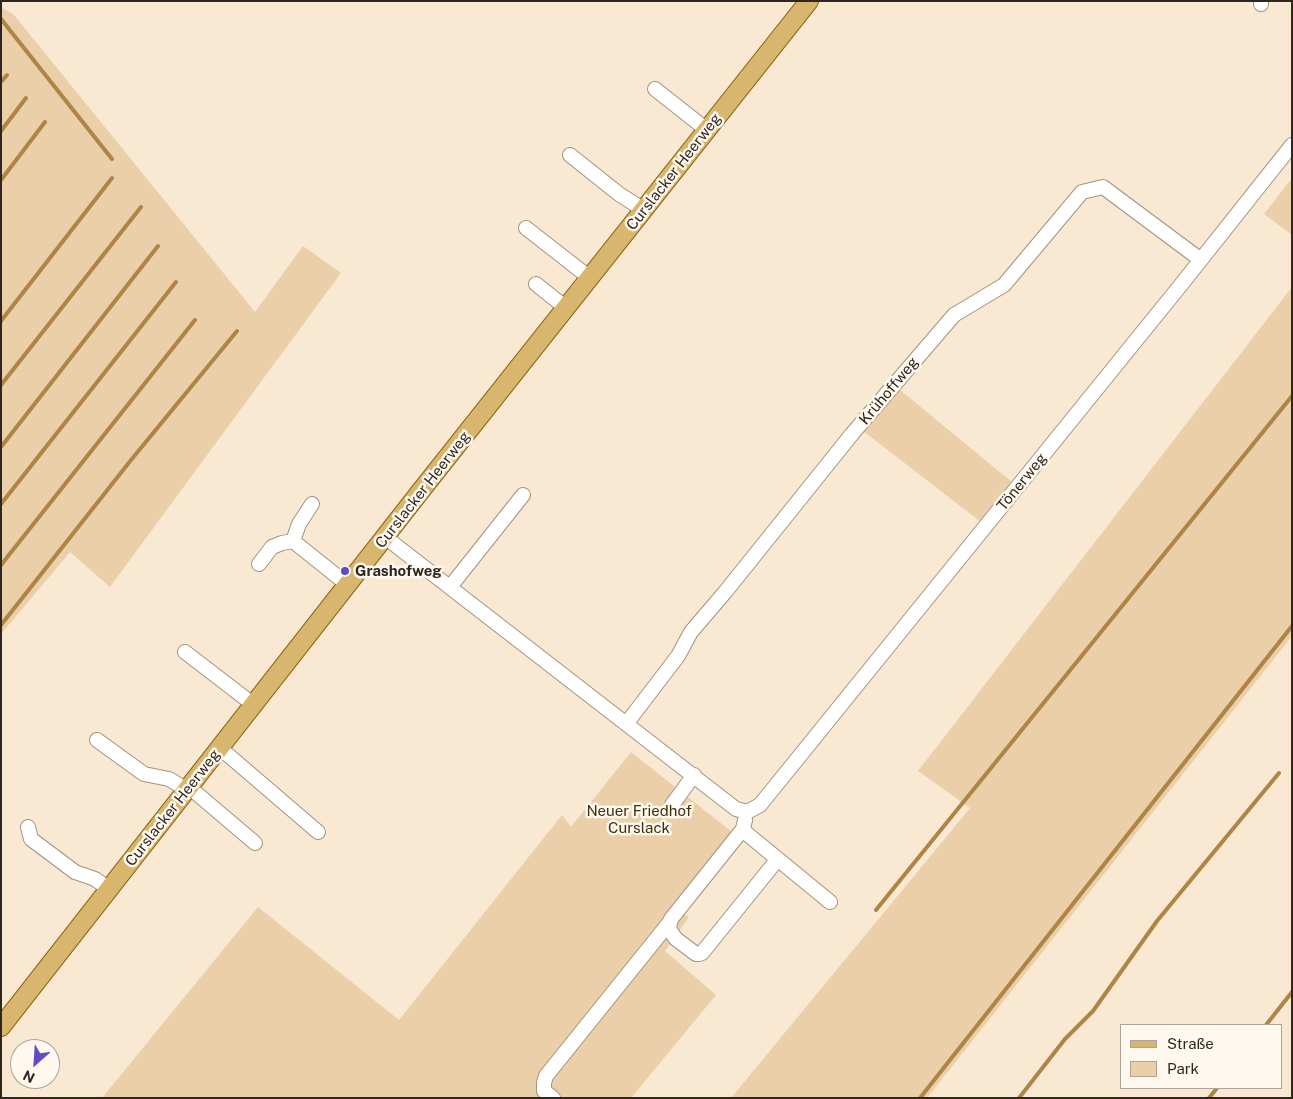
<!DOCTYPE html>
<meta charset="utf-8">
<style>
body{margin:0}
#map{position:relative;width:1293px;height:1099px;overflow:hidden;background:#f9e9d3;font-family:"Public Sans",sans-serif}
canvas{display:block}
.frame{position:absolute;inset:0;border:2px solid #2d271f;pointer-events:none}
.legend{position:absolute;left:1120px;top:1024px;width:162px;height:65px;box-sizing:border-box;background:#fef8ef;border:1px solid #aaa49c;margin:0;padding:6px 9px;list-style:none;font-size:15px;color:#2d271f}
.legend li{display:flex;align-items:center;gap:10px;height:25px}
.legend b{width:25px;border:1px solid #aaa49c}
.north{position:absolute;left:10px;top:1039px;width:50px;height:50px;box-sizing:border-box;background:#fef8ef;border:1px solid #aaa49c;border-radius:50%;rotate:206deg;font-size:14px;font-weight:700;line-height:20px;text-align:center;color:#2d271f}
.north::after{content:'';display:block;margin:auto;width:18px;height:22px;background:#614bc4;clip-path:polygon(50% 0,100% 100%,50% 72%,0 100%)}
</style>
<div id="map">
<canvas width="1293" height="1099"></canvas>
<div class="frame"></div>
<ul class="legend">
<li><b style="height:6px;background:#d9b66d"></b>Straße</li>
<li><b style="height:14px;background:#eacfa8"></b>Park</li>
</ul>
<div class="north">N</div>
</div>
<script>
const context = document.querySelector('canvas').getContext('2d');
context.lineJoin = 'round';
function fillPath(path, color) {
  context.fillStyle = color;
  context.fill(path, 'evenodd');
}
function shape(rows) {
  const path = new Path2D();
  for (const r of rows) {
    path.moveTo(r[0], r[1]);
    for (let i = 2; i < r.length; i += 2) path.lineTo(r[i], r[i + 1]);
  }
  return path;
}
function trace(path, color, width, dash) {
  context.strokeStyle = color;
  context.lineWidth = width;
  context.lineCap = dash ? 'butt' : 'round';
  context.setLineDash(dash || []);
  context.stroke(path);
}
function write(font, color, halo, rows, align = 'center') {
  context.font = font + ' "Public Sans",sans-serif';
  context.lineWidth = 5;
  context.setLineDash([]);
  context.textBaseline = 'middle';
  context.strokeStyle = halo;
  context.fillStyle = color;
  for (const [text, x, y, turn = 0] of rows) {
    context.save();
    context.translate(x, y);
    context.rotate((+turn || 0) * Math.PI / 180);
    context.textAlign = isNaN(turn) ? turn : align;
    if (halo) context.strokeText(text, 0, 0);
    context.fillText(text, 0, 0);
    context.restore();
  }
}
fillPath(shape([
 [1,7,14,15,255,312,303,246,341,273,110,587,70,552,1,634],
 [1292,178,1292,235,1264,214],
 [1292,287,1292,636,927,1098,731,1098,970,808,918,771],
 [894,385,1018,487,986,526,858,427],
 [631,752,732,832,672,908,689,917,665,951,716,995,631,1098,102,1098,258,907,399,1020,562,815,571,827]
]), '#eacfa8');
trace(shape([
 [1,19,112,159],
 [1,82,7,75],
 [1,131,26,98],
 [1,180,45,122],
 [1,321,112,178],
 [1,385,141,207],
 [1,447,158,246],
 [1,504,176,282],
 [1,565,195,320],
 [1,625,131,460,237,331],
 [876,910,1292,396],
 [1266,1025,1292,992],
 [920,1098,1292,626],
 [1019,1098,1065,1039,1093,1011,1157,921,1279,773],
 [1209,1098,1217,1088]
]), '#ae8545', 4);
const minor = shape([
 [1261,4,1261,1],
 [655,89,707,130],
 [570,155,619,194,644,210],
 [526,228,590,278],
 [536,284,566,308],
 [385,537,736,809,747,812],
 [293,541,299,524,312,504],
 [259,564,272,547,282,543,293,541,348,585],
 [450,587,523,495],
 [185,652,254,705],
 [626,724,678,656,691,632,726,591,852,434,954,315,1004,285,1082,192,1103,187,1201,260],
 [97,740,144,774,169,779,187,790],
 [220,748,318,832],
 [189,787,255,843],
 [672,805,694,775],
 [747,812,760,805,1184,281,1292,145],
 [745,820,743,829,746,833,830,902],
 [28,827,31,839,75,872,95,879,109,889],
 [743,829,671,919,669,927,671,932,676,939,696,954,699,954,702,953,777,860],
 [553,1098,544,1091,544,1083,546,1076,669,923]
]);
const major = shape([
 [1,1027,423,488,809,1]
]);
trace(minor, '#a1937f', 16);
trace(major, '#8d6412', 20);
trace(minor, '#fff', 14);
trace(major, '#d9b66d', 18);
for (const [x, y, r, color] of [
 [345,571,5,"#614bc4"]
]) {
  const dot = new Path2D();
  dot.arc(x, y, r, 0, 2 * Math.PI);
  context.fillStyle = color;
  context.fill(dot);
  trace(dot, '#fef8ef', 2);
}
write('15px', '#2d271f', '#fef8ef', [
 ["Curslacker Heerweg",674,172,-52],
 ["Krühoffweg",889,391,-50],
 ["Tönerweg",1022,482,-51],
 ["Curslacker Heerweg",423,490,-52],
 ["Curslacker Heerweg",173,808,-52]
]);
write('bold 15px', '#2d271f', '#fef8ef', [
 ["Grashofweg",355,571]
], 'left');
write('15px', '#3f2d10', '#fef8ef', [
 ["Neuer Friedhof",639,811],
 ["Curslack",639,828]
]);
</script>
